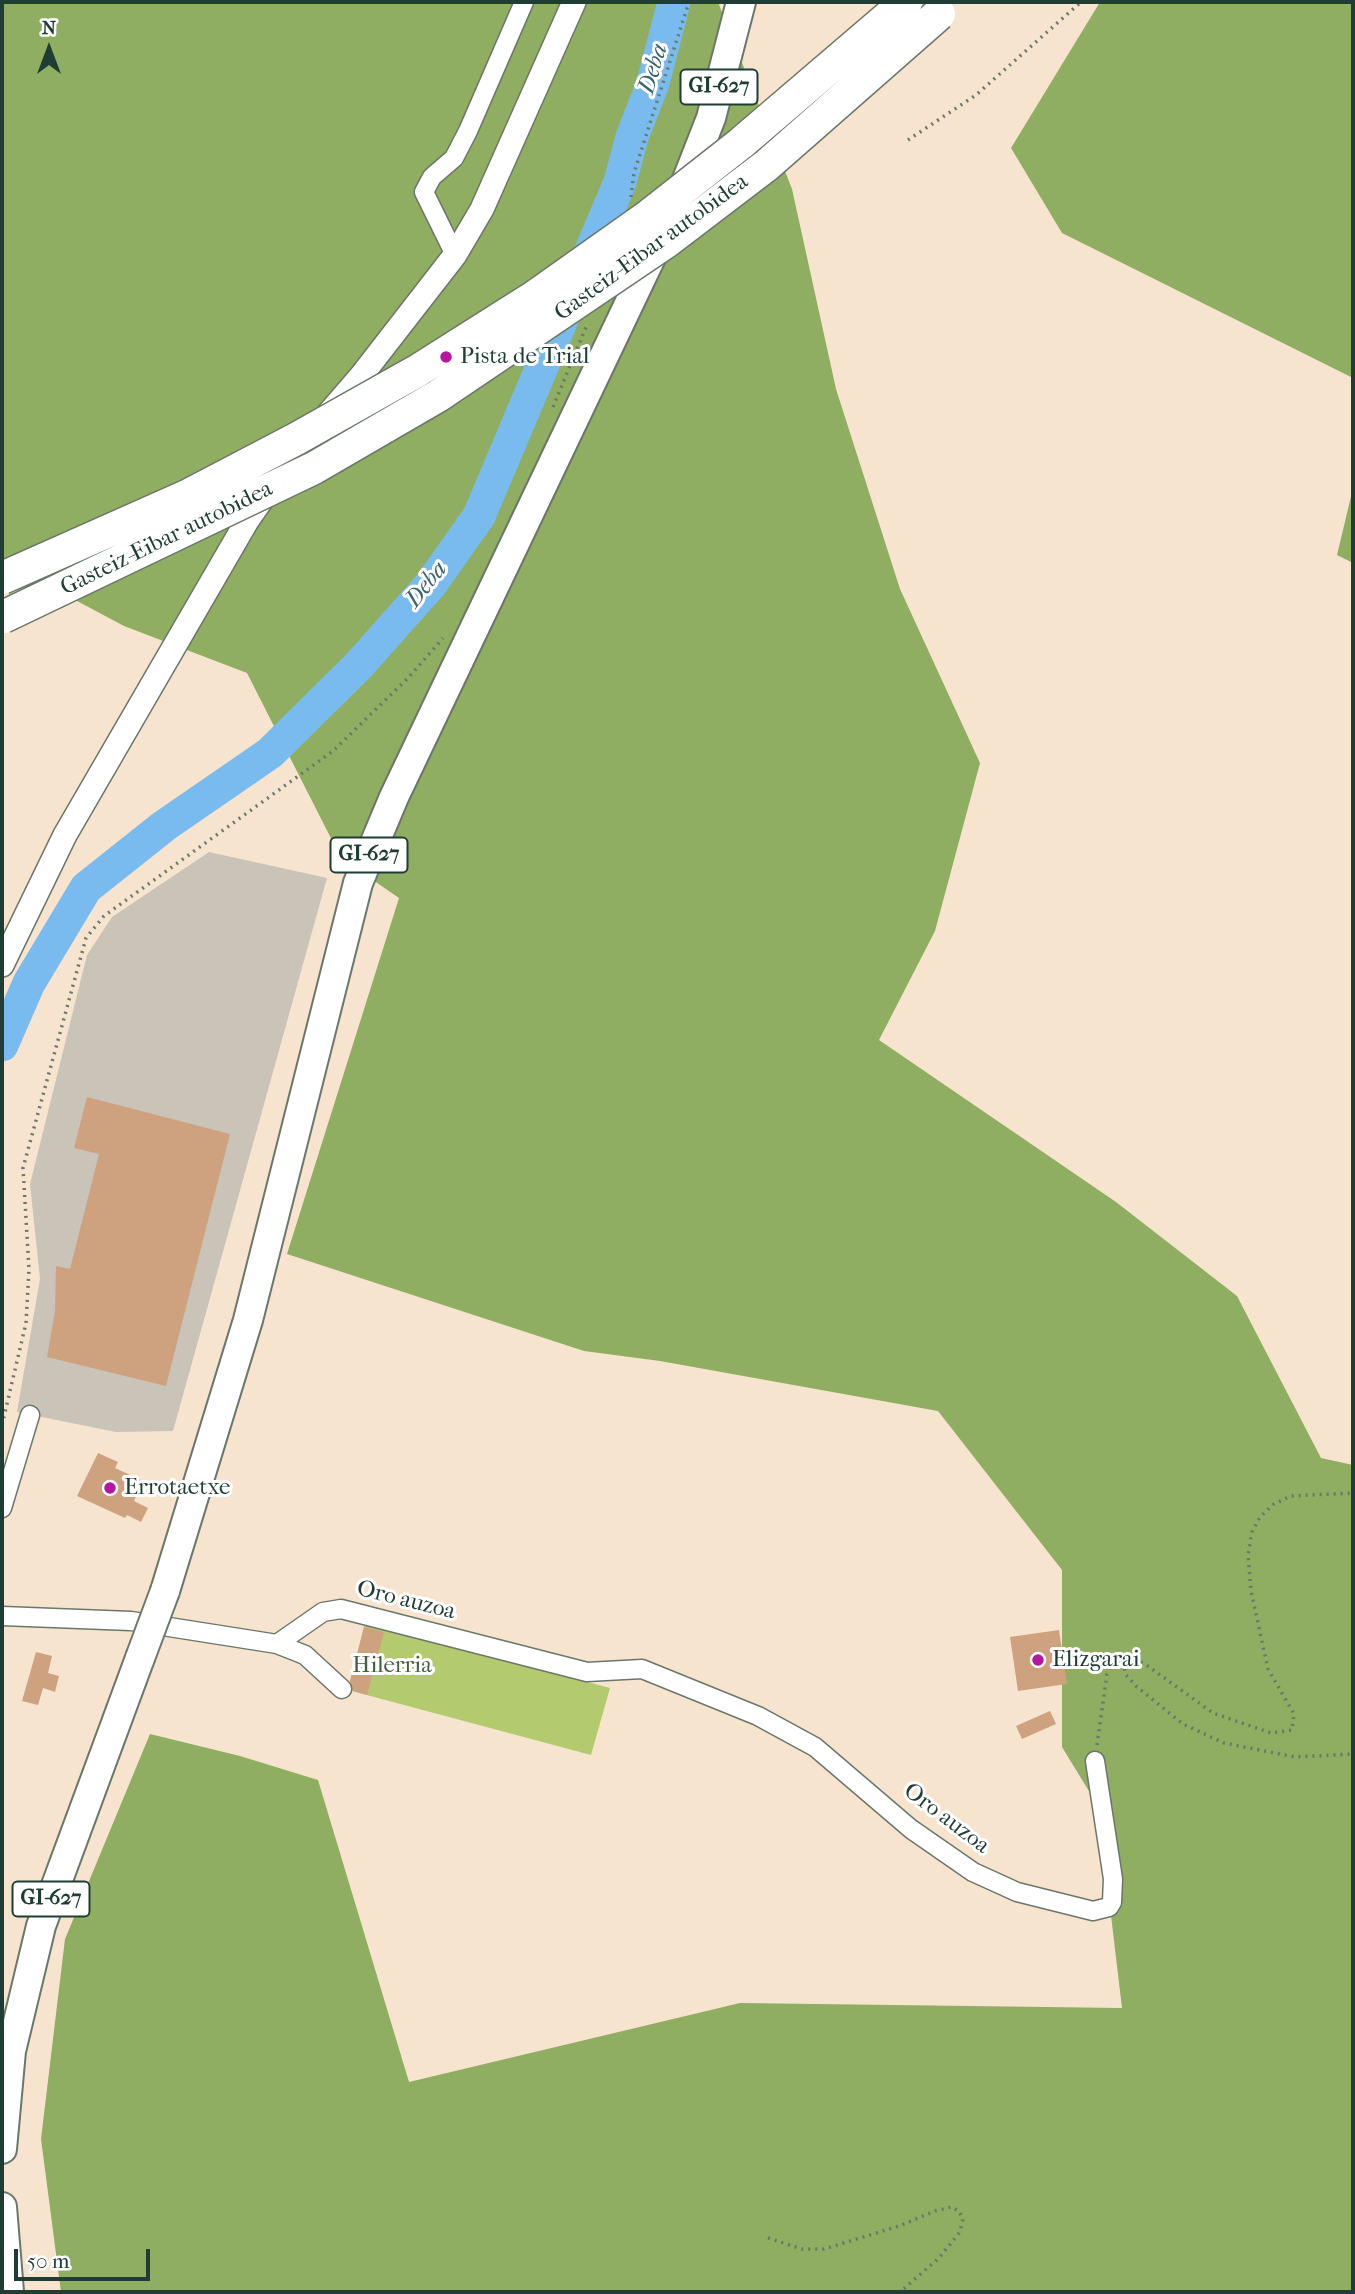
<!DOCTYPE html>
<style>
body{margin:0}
#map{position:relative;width:1355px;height:2294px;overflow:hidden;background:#f7e4cf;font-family:"IM FELL French Canon",serif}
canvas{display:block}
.frame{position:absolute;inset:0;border:4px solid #1f3d34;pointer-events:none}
.north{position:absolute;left:14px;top:14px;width:70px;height:70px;-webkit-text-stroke:5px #fff;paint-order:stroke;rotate:0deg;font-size:19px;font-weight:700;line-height:28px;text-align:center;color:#1f3d34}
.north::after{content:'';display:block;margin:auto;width:24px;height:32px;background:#1f3d34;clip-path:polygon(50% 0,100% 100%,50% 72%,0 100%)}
.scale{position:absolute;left:14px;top:2249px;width:136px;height:32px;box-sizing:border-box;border:4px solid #1f3d34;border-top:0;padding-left:9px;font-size:21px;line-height:24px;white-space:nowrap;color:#1f3d34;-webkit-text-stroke:5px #fff;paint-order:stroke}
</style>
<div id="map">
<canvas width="1355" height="2294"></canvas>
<div class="frame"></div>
<div class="north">N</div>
<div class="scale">50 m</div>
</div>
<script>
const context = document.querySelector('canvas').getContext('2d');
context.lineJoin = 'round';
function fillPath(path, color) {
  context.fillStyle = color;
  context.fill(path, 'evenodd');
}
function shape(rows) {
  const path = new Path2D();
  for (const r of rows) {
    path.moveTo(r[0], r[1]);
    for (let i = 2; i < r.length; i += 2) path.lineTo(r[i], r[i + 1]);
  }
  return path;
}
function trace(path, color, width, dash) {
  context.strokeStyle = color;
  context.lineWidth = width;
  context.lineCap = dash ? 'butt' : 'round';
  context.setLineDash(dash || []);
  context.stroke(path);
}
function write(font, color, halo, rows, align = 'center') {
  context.font = font + ' "IM FELL French Canon",serif';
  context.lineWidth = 6;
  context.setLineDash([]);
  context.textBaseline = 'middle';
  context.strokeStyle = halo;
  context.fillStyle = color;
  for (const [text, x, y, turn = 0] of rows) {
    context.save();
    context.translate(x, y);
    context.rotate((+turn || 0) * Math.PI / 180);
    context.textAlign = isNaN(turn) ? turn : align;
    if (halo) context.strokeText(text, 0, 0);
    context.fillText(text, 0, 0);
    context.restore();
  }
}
fillPath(shape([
 [209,852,327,878,173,1431,116,1432,17,1412,40,1279,30,1184,87,955,112,917]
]), '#c9c3b8');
fillPath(shape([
 [365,1623,610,1688,591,1755,348,1690]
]), '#b4ca6e');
fillPath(shape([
 [2,2,718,2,792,189,836,389,900,589,980,763,935,931,879,1040,1116,1202,1237,1296,1321,1458,1353,1465,1353,2292,61,2292,41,2139,65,1939,150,1734,240,1756,318,1780,409,2082,740,2003,1122,2008,1098,1806,1062,1747,1062,1570,938,1411,660,1361,584,1351,287,1254,399,898,341,858,247,673,124,626,2,561],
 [1100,2,1353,2,1353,378,1062,233,1011,148],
 [1353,488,1353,563,1337,555]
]), '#8fae61');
trace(shape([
 [2,1045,29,983,86,888,164,826,270,753,359,665,431,584,479,516,620,182,632,137,653,83,674,2]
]), '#79bbee', 33);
fillPath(shape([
 [87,1097,230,1134,166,1386,47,1357,55,1311,56,1266,70,1269,99,1154,74,1148],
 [98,1453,118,1462,115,1468,143,1481,134,1501,148,1508,141,1522,127,1515,125,1518,77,1496],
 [364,1627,384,1632,367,1695,353,1691,350,1681],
 [1059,1630,1067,1684,1018,1691,1010,1637],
 [36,1652,52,1656,48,1673,59,1676,55,1692,43,1688,38,1705,22,1701],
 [1050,1711,1056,1724,1022,1739,1016,1726]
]), '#cfa27f');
const minor = shape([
 [455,255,424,192,432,177,454,158,468,131,524,2],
 [2,1508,30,1415],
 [2,1616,131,1621,277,1644,305,1655,342,1689],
 [277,1644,323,1612,341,1609,587,1672,642,1669,758,1716,815,1747,911,1829,973,1872,1017,1892,1093,1911,1109,1907,1112,1902,1113,1879,1095,1761]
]);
const tertiary = shape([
 [2,965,65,835,247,521,292,456,361,376,455,255,482,209,574,2]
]);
const primary = shape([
 [682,192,711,118,741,2],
 [165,1591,248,1320,358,883,394,797,657,245],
 [2,2149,11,2051,41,1926,140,1658],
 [2,2207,9,2292]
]);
trace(minor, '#6b776a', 21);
trace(tertiary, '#6b776a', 26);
trace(primary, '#6b776a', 32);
trace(shape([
 [908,140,976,95,1081,2],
 [631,197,634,173,689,2],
 [553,407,586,327],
 [2,1425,26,1323,29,1269,23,1168,86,938,104,916,333,751,409,677,443,638],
 [1121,1655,1145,1664,1213,1713,1271,1733,1292,1730,1294,1714,1268,1669,1251,1591,1248,1555,1252,1532,1260,1517,1274,1504,1291,1496,1353,1493],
 [1121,1655,1126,1675,1137,1687,1183,1724,1224,1743,1295,1757,1353,1754],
 [1097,1745,1107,1674,1114,1660,1121,1655],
 [768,2238,802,2249,824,2249,899,2226,935,2211,951,2207,959,2211,963,2219,960,2232,939,2258,900,2292]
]), '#6b776a', 3.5, [2, 5]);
trace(minor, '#fff', 18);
trace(tertiary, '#fff', 23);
trace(primary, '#fff', 28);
const primaryBridge = shape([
 [140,1658,165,1591]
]);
const motorwayBridge = shape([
 [2,578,187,496,296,439,417,371,534,297,647,217,740,144,906,2],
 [3,617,314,468,438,396,666,242,767,165,939,14]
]);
trace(primaryBridge, '#6b776a', 32, []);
trace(motorwayBridge, '#6b776a', 35, []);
trace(primaryBridge, '#fff', 28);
trace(motorwayBridge, '#fff', 32);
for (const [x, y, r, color] of [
 [446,357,7,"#b5179e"],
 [110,1488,7,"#b5179e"],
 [1038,1660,7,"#b5179e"]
]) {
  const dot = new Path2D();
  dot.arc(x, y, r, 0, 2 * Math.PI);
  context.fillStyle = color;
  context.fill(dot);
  trace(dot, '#fff', 2.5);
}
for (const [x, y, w] of [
 [719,87,77],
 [369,855,77],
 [51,1899,77]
]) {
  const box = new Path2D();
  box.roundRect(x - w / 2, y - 17.5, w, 35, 5);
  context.fillStyle = '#fff';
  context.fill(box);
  trace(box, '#1f3d34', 2);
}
write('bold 21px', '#1f3d34', null, [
 ["GI-627",719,87],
 ["GI-627",369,855],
 ["GI-627",51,1899]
]);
write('23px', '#1f3d34', '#fff', [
 ["Gasteiz-Eibar autobidea",652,248,-36],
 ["Gasteiz-Eibar autobidea",167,539,-26],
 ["Oro auzoa",406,1601,14],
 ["Oro auzoa",946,1819,37]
]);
write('23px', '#1f3d34', '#fff', [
 ["Pista de Trial",460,357],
 ["Errotaetxe",124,1488],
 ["Elizgarai",1052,1660]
], 'left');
write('23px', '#446042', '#fff', [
 ["Hilerria",392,1666]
]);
write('italic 24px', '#3a636c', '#fff', [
 ["Deba",654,69,-73],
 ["Deba",427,585,-51]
]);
</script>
